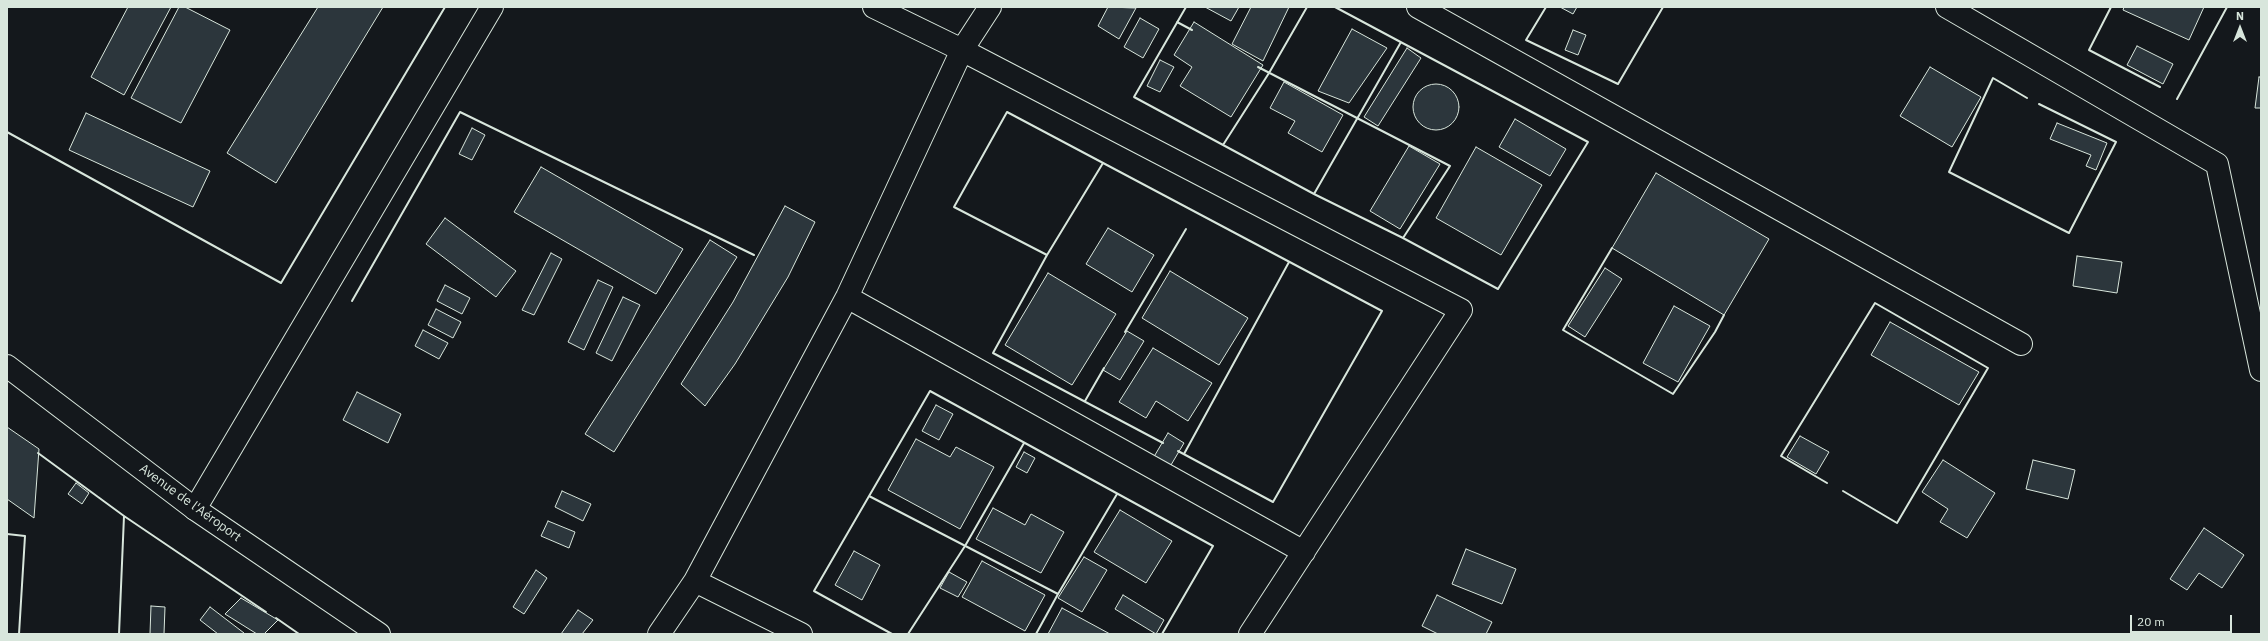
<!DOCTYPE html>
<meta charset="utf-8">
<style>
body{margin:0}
#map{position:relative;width:2268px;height:641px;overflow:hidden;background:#14181c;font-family:"IBM Plex Sans",sans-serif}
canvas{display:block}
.frame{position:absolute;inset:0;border:8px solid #d8e6dc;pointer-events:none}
.north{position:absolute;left:2220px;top:8px;width:40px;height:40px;-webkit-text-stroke:3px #14181c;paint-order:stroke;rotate:0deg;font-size:11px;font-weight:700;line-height:16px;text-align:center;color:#d8e6dc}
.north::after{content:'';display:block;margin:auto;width:14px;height:18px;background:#d8e6dc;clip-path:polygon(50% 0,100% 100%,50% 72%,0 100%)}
.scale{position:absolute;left:2130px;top:615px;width:102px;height:18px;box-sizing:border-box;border:2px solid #d8e6dc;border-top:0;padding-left:5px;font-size:12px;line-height:14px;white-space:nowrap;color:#d8e6dc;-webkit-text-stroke:3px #14181c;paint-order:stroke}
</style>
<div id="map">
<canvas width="2268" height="641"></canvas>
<div class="frame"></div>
<div class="north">N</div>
<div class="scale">20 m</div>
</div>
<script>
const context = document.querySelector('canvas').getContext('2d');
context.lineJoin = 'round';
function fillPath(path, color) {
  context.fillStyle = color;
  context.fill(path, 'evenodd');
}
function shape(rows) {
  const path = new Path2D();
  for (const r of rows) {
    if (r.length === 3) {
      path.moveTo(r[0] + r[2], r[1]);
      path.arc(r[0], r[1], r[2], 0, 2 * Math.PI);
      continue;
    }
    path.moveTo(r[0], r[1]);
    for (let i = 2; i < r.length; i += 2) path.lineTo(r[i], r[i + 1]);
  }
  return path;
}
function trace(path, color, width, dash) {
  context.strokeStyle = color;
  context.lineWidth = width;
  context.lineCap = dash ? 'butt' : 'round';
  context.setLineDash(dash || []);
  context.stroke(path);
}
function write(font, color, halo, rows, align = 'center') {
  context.font = font + ' "IBM Plex Sans",sans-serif';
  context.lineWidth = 3;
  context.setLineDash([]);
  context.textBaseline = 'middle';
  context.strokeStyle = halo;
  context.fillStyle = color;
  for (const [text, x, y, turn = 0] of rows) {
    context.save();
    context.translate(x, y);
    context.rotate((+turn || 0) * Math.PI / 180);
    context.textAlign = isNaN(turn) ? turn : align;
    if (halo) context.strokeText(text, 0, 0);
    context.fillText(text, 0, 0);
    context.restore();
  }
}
const building = shape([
 [128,7,171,7,124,95,91,77,128,7],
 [179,7,185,7,230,30,181,123,131,98,179,7],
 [318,7,383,7,276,183,227,153,318,7],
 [1108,7,1136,8,1119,39,1098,26,1108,7],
 [1205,7,1239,7,1231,21,1205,7],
 [1251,7,1289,7,1263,61,1232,44,1251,7],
 [1560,7,1577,7,1573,14,1560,7],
 [2124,7,2204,7,2189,40,2123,10,2124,7],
 [1140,18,1159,29,1143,58,1124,47,1140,18],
 [1194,22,1263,65,1231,117,1180,86,1192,67,1174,55,1194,22],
 [1352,29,1387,48,1349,103,1318,91,1352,29],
 [1573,30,1586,35,1578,55,1565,50,1573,30],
 [2137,46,2173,64,2163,84,2127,65,2137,46],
 [1407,48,1421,58,1378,126,1364,117,1407,48],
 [1160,60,1174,67,1160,92,1147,86,1160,60],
 [1930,67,1981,97,1952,147,1900,116,1930,67],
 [2259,77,2261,77,2261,108,2255,108,2259,77],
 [1284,82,1343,115,1322,152,1288,133,1295,121,1270,108,1284,82],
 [1436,107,23],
 [86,113,210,171,193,207,69,150,86,113],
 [1515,119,1566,149,1550,176,1499,147,1515,119],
 [2057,123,2107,143,2096,170,2086,166,2091,155,2050,139,2057,123],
 [472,128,485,135,472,160,459,154,472,128],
 [1409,146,1440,164,1400,229,1370,211,1409,146],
 [1476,147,1542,185,1501,255,1436,218,1476,147],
 [541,167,683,249,656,294,514,212,541,167],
 [1656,173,1769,239,1724,315,1612,248,1656,173],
 [785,206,815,222,788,277,735,364,705,406,681,384,733,302,785,206],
 [445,218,516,271,496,297,426,244,445,218],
 [1108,228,1154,255,1132,292,1086,264,1108,228],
 [710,240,737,257,614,452,585,434,710,240],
 [551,253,562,259,534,315,522,310,551,253],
 [2077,256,2122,262,2117,293,2073,286,2077,256],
 [1605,268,1622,279,1585,337,1568,326,1605,268],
 [1170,271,1248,318,1219,365,1142,318,1170,271],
 [1048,273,1116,314,1072,385,1005,345,1048,273],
 [598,280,613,287,584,350,568,342,598,280],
 [445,285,470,298,462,314,437,301,445,285],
 [623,297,640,305,612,361,596,353,623,297],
 [1674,306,1710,326,1678,382,1643,363,1674,306],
 [436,309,461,322,453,338,428,325,436,309],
 [1890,322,1979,372,1959,405,1871,355,1890,322],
 [423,330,448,343,439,359,415,346,423,330],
 [1127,331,1144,341,1120,380,1103,370,1127,331],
 [1153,348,1212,383,1188,421,1156,401,1146,418,1119,402,1153,348],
 [357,392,401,414,388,443,343,420,357,392],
 [936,405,953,414,939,440,922,431,936,405],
 [7,427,39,449,34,518,7,499,7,427],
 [1168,433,1184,443,1168,470,1152,460,1168,433],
 [1800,436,1829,452,1816,474,1787,457,1800,436],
 [916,439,950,457,956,447,994,467,960,529,888,490,916,439],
 [1024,452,1035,458,1027,473,1016,467,1024,452],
 [1943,460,1995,493,1967,538,1940,522,1948,509,1922,492,1943,460],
 [2033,460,2075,470,2068,499,2026,489,2033,460],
 [76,483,89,493,82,504,68,494,76,483],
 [562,491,591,504,583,521,555,507,562,491],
 [993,508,1025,525,1031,514,1064,532,1041,573,976,539,993,508],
 [1120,510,1172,541,1146,583,1094,552,1120,510],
 [548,521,575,532,569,548,541,536,548,521],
 [2204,528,2244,555,2222,588,2199,573,2187,590,2170,579,2204,528],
 [1466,549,1516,569,1502,604,1452,584,1466,549],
 [854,551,880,565,862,600,835,585,854,551],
 [1084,557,1107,570,1082,612,1058,598,1084,557],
 [982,561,1045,595,1025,631,962,597,982,561],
 [536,570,547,578,524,614,513,607,536,570],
 [949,572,967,582,958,597,940,588,949,572],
 [1123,595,1164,620,1156,634,1115,609,1123,595],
 [1437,595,1492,622,1486,634,1438,634,1422,626,1437,595],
 [241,598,278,620,264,634,257,634,225,614,241,598],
 [151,606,165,607,164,634,150,634,151,606],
 [210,607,244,633,243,634,218,634,200,620,210,607],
 [1062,608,1110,634,1048,634,1062,608],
 [578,610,593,620,582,634,561,634,578,610]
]);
fillPath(building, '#2c363c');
trace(building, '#d8e6dc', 1);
const minor = shape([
 [874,7,962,50,1461,310,1250,634],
 [1418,7,2021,344],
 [1947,7,2217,164,2261,370],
 [847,297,1304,552],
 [195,509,492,7],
 [695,581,801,634],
 [659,634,695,581,847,297,962,50,990,7]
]);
const primary = shape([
 [7,366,195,509,379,634]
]);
trace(minor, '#d8e6dc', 24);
trace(primary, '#d8e6dc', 24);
trace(minor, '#14181c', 22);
trace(primary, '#14181c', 22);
trace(shape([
 [1186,7,1134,97,1314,194,1401,42],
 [1546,7,1526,40,1618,84,1663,7],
 [2111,7,2089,50,2160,87],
 [1177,22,1192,30],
 [1258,67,1450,166,1403,238,1498,289,1588,142,1335,7],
 [2027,98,1993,78,1949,172,2069,233,2116,142,2039,104],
 [2177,99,2227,7],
 [7,132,281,283,445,7],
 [1223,145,1269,73,1307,7],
 [1103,163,1047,255,954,207,1007,112,1382,311,1273,502,1178,451],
 [1314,194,1403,238],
 [1612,248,1563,330,1673,394,1715,332,1724,315],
 [1047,255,993,353,1163,443],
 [352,301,460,112,754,255],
 [1125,332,1186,229],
 [1085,401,1104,368],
 [38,453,124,516,266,612],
 [1184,454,1289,262],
 [1827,483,1781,456,1875,303,1988,368,1897,523,1843,491],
 [869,496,1058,594,1036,634],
 [7,534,25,536,19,634],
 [1058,594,1117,494],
 [276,618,299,634],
 [119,634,124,516],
 [892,634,814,591,930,391,1213,546,1162,634],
 [908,634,965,546,1024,443]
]), '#d8e6dc', 2);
write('13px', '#d8e6dc', '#14181c', [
 ["Avenue de l'Aéroport",190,503,36]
]);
</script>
